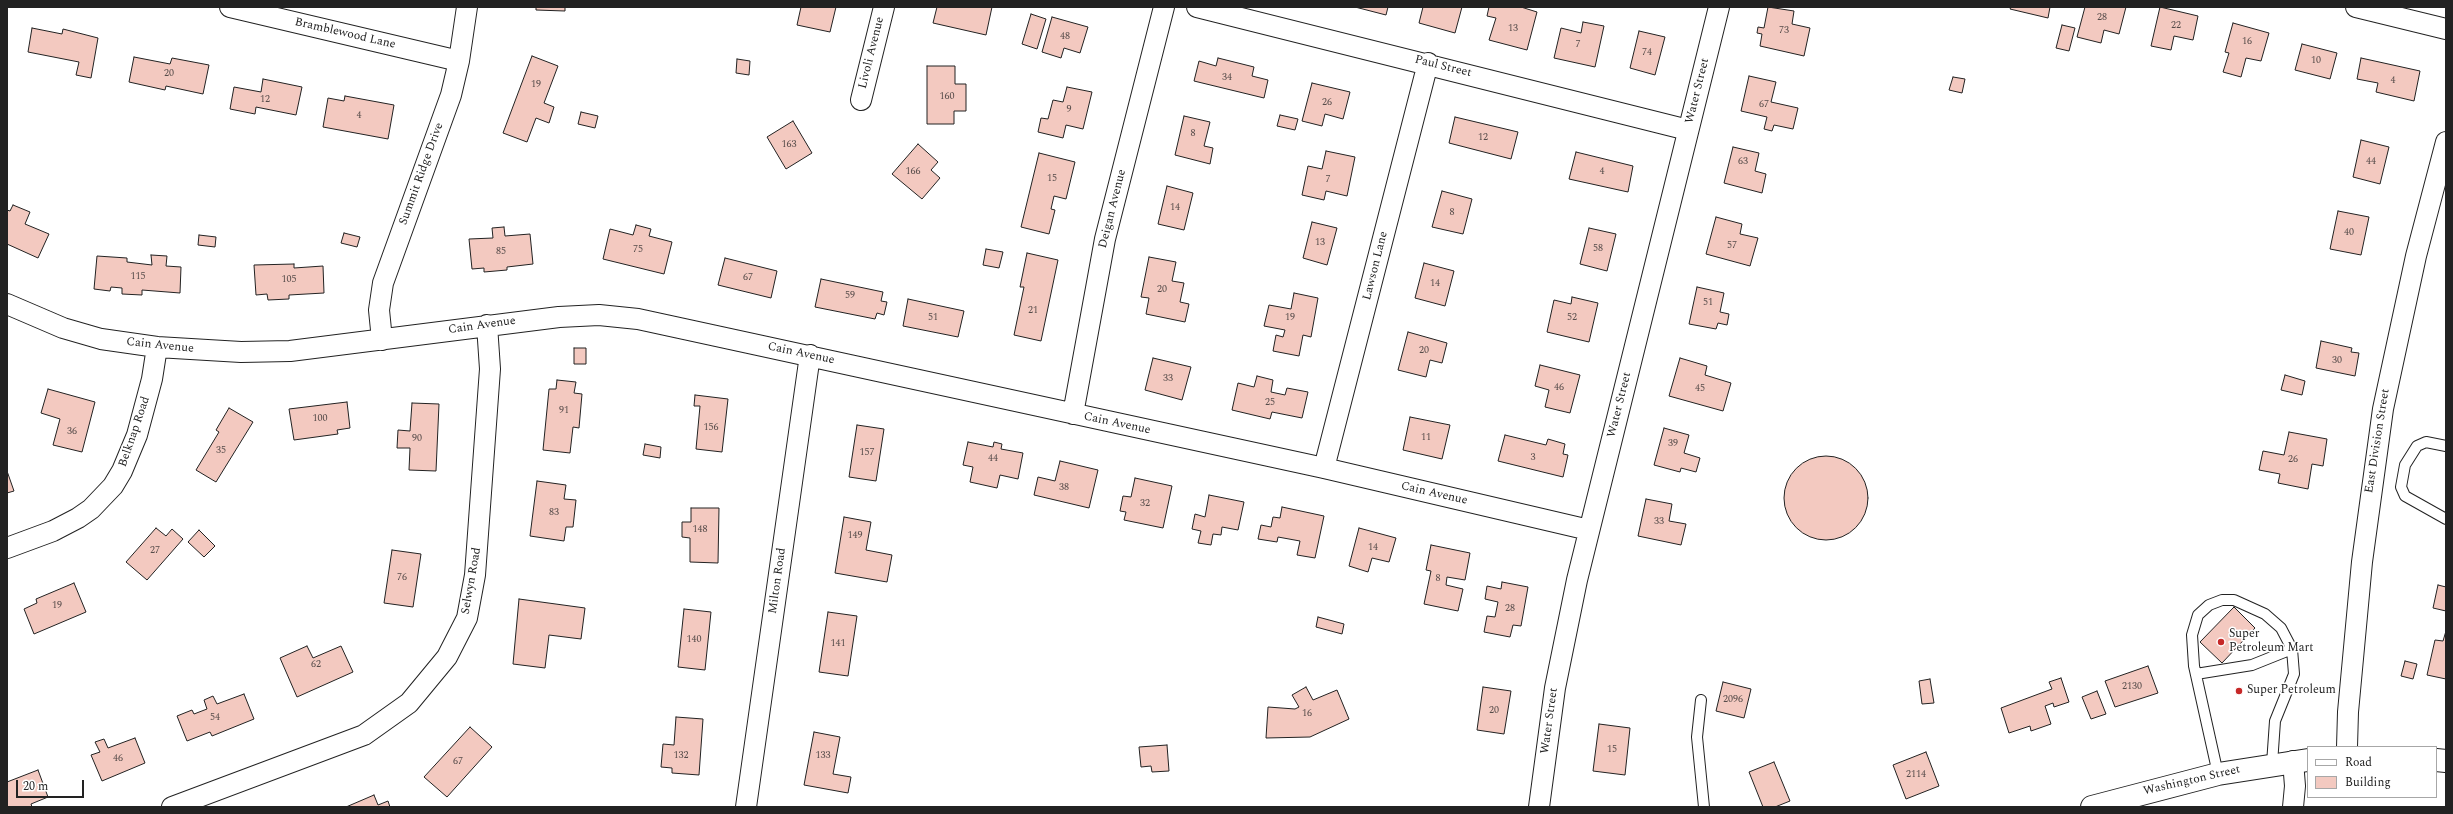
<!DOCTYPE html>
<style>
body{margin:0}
#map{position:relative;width:2453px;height:814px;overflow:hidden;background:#fff;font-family:Spectral,serif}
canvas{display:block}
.frame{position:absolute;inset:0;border:8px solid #222;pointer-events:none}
.legend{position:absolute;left:2307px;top:746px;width:130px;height:52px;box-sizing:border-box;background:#fff;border:1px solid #a7a7a7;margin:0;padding:5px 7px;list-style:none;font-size:12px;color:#222}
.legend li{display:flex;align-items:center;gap:8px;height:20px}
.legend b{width:20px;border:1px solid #a7a7a7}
.scale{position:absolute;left:16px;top:780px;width:68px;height:18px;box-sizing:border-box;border:2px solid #222;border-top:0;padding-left:5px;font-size:12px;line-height:14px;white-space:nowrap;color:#222;-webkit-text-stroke:3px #fff;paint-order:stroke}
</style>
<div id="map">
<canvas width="2453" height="814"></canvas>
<div class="frame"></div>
<ul class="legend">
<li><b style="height:5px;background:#fff"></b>Road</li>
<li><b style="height:11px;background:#f3c9c0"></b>Building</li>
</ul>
<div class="scale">20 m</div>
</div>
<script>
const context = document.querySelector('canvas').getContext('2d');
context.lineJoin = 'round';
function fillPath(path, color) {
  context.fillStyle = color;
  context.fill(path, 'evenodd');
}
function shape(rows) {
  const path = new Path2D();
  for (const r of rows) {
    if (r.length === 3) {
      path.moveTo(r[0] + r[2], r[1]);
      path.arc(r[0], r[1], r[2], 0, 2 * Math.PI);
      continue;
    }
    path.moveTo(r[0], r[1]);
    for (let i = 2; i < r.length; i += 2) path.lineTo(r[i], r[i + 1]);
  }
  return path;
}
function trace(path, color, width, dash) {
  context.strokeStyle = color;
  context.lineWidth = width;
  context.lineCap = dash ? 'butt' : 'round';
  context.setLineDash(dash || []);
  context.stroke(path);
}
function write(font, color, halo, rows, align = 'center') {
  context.font = font + ' Spectral,serif';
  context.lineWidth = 3;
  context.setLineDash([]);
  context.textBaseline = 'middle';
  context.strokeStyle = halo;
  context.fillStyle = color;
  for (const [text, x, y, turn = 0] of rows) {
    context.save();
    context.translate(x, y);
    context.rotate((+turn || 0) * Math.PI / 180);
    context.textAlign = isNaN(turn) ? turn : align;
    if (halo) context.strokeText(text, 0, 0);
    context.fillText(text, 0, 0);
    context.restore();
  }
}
const building = shape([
 [536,7,565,7,565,11,536,10,536,7],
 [801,7,836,7,830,32,797,25,801,7],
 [937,7,992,7,986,35,933,23,937,7],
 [1355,7,1388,7,1386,15,1355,7],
 [1423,7,1462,7,1455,33,1419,23,1423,7],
 [1489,7,1521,7,1537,12,1527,50,1489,40,1496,18,1487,16,1489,7],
 [1768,7,1794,11,1792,24,1810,28,1804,56,1760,46,1762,34,1757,33,1758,27,1764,28,1768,7],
 [2011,7,2050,7,2048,18,2010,9,2011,7],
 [2085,7,2126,7,2119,34,2104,30,2101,43,2077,37,2085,7],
 [2160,7,2198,16,2193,40,2174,36,2171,50,2151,46,2160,7],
 [1031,14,1046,19,1037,49,1022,44,1031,14],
 [1052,17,1088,27,1080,53,1064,48,1061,58,1042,52,1052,17],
 [1583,22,1604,26,1595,67,1554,58,1561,28,1581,33,1583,22],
 [2233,23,2269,33,2261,61,2246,58,2241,77,2223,72,2229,53,2225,52,2233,23],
 [2062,25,2075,28,2069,51,2056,48,2062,25],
 [32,28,62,34,63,29,98,38,91,78,76,75,79,62,28,52,32,28],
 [1639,31,1665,37,1655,75,1630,68,1639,31],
 [2302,44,2337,53,2330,79,2295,70,2302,44],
 [532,56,558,66,544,103,554,107,549,123,536,118,527,142,503,133,532,56],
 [134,57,170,64,172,58,209,65,203,94,166,86,165,90,129,82,134,57],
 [1218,58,1254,67,1252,76,1268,80,1264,98,1194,81,1199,61,1216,66,1218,58],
 [2361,58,2420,71,2414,101,2376,92,2378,83,2357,79,2361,58],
 [737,59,750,61,749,75,736,73,737,59],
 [927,66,955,66,955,84,966,84,966,111,954,111,954,124,927,124,927,66],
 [1749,76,1776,82,1771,102,1798,108,1793,129,1774,125,1772,131,1764,129,1767,117,1741,111,1749,76],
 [1953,77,1965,79,1962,93,1949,90,1953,77],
 [263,79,302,87,296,115,256,107,255,114,230,109,234,87,261,92,263,79],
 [1312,83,1350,92,1343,119,1325,114,1322,126,1302,121,1312,83],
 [1067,87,1092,92,1083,129,1066,125,1063,138,1038,132,1041,118,1048,119,1053,100,1063,102,1067,87],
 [345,96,394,105,388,139,323,127,328,98,344,101,345,96],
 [581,112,598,116,595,128,578,124,581,112],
 [1280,115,1298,119,1295,130,1277,126,1280,115],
 [1184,116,1210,122,1204,146,1213,148,1210,164,1175,155,1184,116],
 [1455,117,1518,132,1511,159,1449,143,1455,117],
 [793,121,812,153,786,169,767,137,793,121],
 [2361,140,2389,147,2380,184,2353,177,2361,140],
 [918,144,938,162,931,170,940,178,922,199,892,174,918,144],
 [1733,147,1759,153,1755,171,1766,174,1762,193,1724,183,1733,147],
 [1326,151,1355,157,1347,196,1326,191,1324,200,1302,195,1308,166,1322,169,1326,151],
 [1576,152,1633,166,1628,192,1569,179,1576,152],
 [1039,153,1075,162,1066,199,1054,196,1051,209,1055,210,1049,234,1021,227,1039,153],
 [1167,186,1193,193,1184,230,1158,224,1167,186],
 [1442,191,1472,199,1463,234,1432,227,1442,191],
 [13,205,30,212,25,224,49,234,38,258,7,244,7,210,10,211,13,205],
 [2338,211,2369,217,2361,255,2330,249,2338,211],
 [1716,217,1742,224,1740,234,1758,238,1750,266,1706,254,1716,217],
 [1312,222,1337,228,1327,265,1303,258,1312,222],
 [636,225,651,229,649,236,672,242,664,274,603,259,610,229,633,235,636,225],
 [504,227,505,236,530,234,533,264,507,267,507,270,484,272,484,268,472,269,469,239,493,238,492,228,504,227],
 [1589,228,1616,234,1607,271,1580,264,1589,228],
 [344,233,360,237,357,247,341,243,344,233],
 [199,235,216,237,215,247,198,245,199,235],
 [986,249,1003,252,999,268,983,265,986,249],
 [1027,253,1058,260,1041,341,1014,335,1024,287,1020,287,1027,253],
 [151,255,167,256,166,266,181,267,180,293,142,290,142,295,122,294,122,288,111,287,110,291,94,289,97,256,127,258,127,262,152,265,151,255],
 [1149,257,1176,262,1172,281,1184,283,1180,302,1189,304,1185,322,1146,314,1149,298,1141,297,1149,257],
 [725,258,777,271,771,298,718,285,725,258],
 [1424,263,1454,271,1445,306,1415,298,1424,263],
 [294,264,294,268,323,266,324,293,289,295,289,299,268,300,267,294,256,295,254,265,294,264],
 [821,279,883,292,881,301,887,302,884,315,877,313,875,319,815,307,821,279],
 [1697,287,1724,293,1720,312,1729,314,1727,325,1718,323,1716,329,1689,324,1697,287],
 [1294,293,1318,298,1311,337,1303,335,1299,356,1273,351,1276,335,1283,337,1285,330,1264,326,1269,305,1291,309,1294,293],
 [1572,297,1598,303,1589,342,1547,332,1554,300,1571,304,1572,297],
 [908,299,964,311,958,337,903,326,908,299],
 [1408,332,1447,343,1442,363,1430,360,1426,377,1398,370,1408,332],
 [2321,341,2352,348,2351,352,2359,353,2355,376,2316,368,2321,341],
 [574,348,586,348,586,364,574,364,574,348],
 [1153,358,1191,367,1182,400,1145,390,1153,358],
 [1680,358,1707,366,1705,375,1731,383,1723,411,1669,396,1680,358],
 [1540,365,1580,375,1570,413,1545,407,1549,390,1535,386,1540,365],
 [2285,375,2305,381,2302,395,2281,390,2285,375],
 [1257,376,1273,380,1271,392,1285,395,1287,388,1308,392,1302,418,1272,412,1270,419,1232,410,1238,383,1254,387,1257,376],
 [557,380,576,382,574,393,582,394,579,428,573,427,570,453,543,450,549,389,556,389,557,380],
 [48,389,95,402,82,452,53,445,60,419,41,413,48,389],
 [695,395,728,399,722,452,696,449,700,406,694,406,695,395],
 [347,402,350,428,337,430,338,434,294,440,289,409,347,402],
 [412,403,439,404,436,471,409,470,410,448,397,448,398,430,410,431,412,403],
 [229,408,253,422,216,482,196,470,219,432,216,430,229,408],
 [1410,417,1450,425,1442,459,1403,450,1410,417],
 [857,425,884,429,876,481,849,477,857,425],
 [1664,428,1689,435,1684,453,1700,458,1696,472,1681,468,1680,472,1654,465,1664,428],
 [2289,432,2327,439,2323,466,2312,464,2308,489,2278,483,2280,474,2259,470,2263,451,2284,455,2289,432],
 [1505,435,1546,445,1548,439,1565,444,1563,454,1568,455,1563,477,1498,461,1505,435],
 [968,442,993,447,994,442,1002,444,1001,449,1023,453,1018,479,1000,475,997,488,970,482,973,467,963,465,968,442],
 [645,444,661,447,660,458,643,455,645,444],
 [1826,498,42],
 [1060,461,1098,470,1089,508,1034,495,1038,477,1055,481,1060,461],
 [7,471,14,491,7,493,7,471],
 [1135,478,1172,486,1163,528,1124,520,1126,512,1120,511,1123,496,1131,497,1135,478],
 [537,481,566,485,564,499,576,500,573,527,566,527,564,541,530,536,537,481],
 [1209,495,1244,502,1238,530,1222,527,1221,535,1213,534,1211,545,1198,543,1201,531,1192,529,1195,514,1205,517,1209,495],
 [1646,499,1672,504,1669,521,1686,524,1681,545,1638,536,1646,499],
 [1282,507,1324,516,1315,558,1297,555,1300,541,1278,537,1277,542,1258,539,1261,525,1271,527,1273,517,1280,518,1282,507],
 [691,508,719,508,718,563,690,562,690,538,682,537,682,522,691,522,691,508],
 [844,517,871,522,866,550,892,555,887,582,835,573,844,517],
 [156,528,166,536,172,529,183,539,147,580,126,562,156,528],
 [1359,528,1396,538,1389,562,1372,558,1368,572,1349,566,1359,528],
 [199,530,215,546,204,557,188,542,199,530],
 [1431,545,1470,553,1465,580,1447,577,1446,585,1463,589,1458,611,1424,604,1431,571,1426,570,1431,545],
 [392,550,421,554,413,607,384,603,392,550],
 [1502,582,1528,587,1521,626,1513,625,1510,637,1484,632,1487,616,1495,617,1498,602,1485,599,1487,586,1501,589,1502,582],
 [74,583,86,612,34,634,24,609,37,603,36,599,74,583],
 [2438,585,2446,587,2446,611,2433,608,2438,585],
 [519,599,585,608,581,639,549,635,545,668,513,664,519,599],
 [2234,607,2255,628,2222,663,2200,642,2234,607],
 [684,609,711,612,705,670,678,667,684,609],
 [828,612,857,616,848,676,819,672,828,612],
 [1318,617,1344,624,1342,634,1316,627,1318,617],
 [2446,631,2446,679,2427,675,2435,640,2443,641,2446,631],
 [307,646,313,658,341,646,353,672,297,697,280,658,307,646],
 [2405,661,2417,664,2413,679,2401,676,2405,661],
 [2148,666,2158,693,2115,707,2105,681,2148,666],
 [2061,678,2069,702,2054,707,2053,703,2045,706,2051,724,2031,731,2030,726,2009,733,2001,708,2052,689,2049,682,2061,678],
 [1930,679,1934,703,1922,704,1919,681,1930,679],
 [1723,682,1751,689,1744,718,1716,711,1723,682],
 [1306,687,1313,700,1337,690,1349,719,1310,737,1266,738,1268,707,1295,709,1299,707,1292,695,1306,687],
 [1483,687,1511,691,1504,734,1477,730,1483,687],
 [2097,691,2106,714,2091,719,2082,697,2097,691],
 [244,694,254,719,212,736,210,732,187,741,177,716,192,710,194,714,207,709,204,700,213,696,217,704,244,694],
 [676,717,703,719,699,775,672,773,672,768,661,767,663,744,674,745,676,717],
 [1599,724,1630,728,1625,775,1593,771,1599,724],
 [470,727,492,747,447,797,424,777,470,727],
 [814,732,840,737,833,774,851,777,848,793,804,785,814,732],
 [135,738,145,763,102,781,91,755,100,752,95,742,104,739,108,748,135,738],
 [1167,745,1169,771,1152,772,1151,766,1141,767,1139,747,1167,745],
 [1926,752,1939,786,1906,799,1893,765,1926,752],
 [1774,762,1790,801,1775,807,1763,807,1749,772,1774,762],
 [38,770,48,797,31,804,32,807,7,807,7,782,38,770],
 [374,795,378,805,388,801,390,807,346,807,374,795]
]);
fillPath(building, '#f3c9c0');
trace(building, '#222', 1);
const service = shape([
 [2446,446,2426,442,2417,446,2405,465,2401,487,2405,496,2446,519],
 [2196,674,2252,665,2292,649],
 [1701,700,1697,737,1704,807],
 [2218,774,2194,666,2192,635,2198,615,2209,605,2222,600,2234,600,2265,614,2281,628,2292,649,2294,674,2275,721,2272,764]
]);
const minor = shape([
 [230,7,459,61],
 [1197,7,1688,130],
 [2356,7,2446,29],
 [861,100,884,7],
 [7,304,63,328,101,339,157,347,241,352,290,351,559,317,599,315,638,319,1324,468,1589,530],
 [382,340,379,310,383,283,451,95,459,61,467,7],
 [1073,414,1105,239,1164,7],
 [1324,468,1428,63],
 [7,548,53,531,78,518,91,509,113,486,122,471,137,435,152,379,157,347],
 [2347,747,2348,712,2362,562,2383,409,2416,256,2446,142],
 [2293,761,2295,786,2293,807],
 [172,807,364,735,409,703,447,657,467,618,475,575,490,369,487,325],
 [746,807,810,355],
 [1539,807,1555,688,1577,580,1719,7]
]);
const secondary = shape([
 [2436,760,2446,761],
 [2092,807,2218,774,2308,760]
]);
trace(service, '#222', 12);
trace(minor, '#222', 22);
trace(secondary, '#222', 24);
trace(service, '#fff', 10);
trace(minor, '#fff', 20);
trace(secondary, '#fff', 22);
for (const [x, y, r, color] of [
 [2221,642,4,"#c62828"],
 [2239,691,4,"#c62828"]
]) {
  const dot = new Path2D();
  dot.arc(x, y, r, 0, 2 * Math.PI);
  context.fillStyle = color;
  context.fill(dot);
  trace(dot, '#fff', 1.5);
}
write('10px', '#564c4a', null, [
 ["28",2102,18],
 ["22",2176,26],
 ["13",1513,29],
 ["73",1784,31],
 ["48",1065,37],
 ["16",2247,42],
 ["7",1578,45],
 ["74",1647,53],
 ["10",2316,61],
 ["20",169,74],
 ["34",1227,78],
 ["4",2393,81],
 ["19",536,85],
 ["160",947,97],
 ["12",265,100],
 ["26",1327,103],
 ["67",1764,105],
 ["9",1069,110],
 ["4",359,116],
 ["8",1193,134],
 ["12",1483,138],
 ["163",789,145],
 ["63",1743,162],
 ["44",2371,162],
 ["166",913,172],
 ["4",1602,172],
 ["15",1052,179],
 ["7",1328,180],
 ["14",1175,208],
 ["8",1452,213],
 ["40",2349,233],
 ["13",1320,243],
 ["57",1732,246],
 ["58",1598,249],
 ["75",638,250],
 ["85",501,252],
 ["115",138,277],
 ["67",748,278],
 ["105",289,280],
 ["14",1435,284],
 ["20",1162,290],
 ["59",850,296],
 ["51",1708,303],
 ["21",1033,311],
 ["51",933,318],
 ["19",1290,318],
 ["52",1572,318],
 ["20",1424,351],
 ["30",2337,361],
 ["33",1168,379],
 ["46",1559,388],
 ["45",1700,389],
 ["25",1270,403],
 ["91",564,411],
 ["100",320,419],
 ["156",711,428],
 ["36",72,432],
 ["11",1426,438],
 ["90",417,439],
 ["39",1673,444],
 ["35",221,451],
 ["157",867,453],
 ["3",1533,458],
 ["44",993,459],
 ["26",2293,460],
 ["38",1064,488],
 ["32",1145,504],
 ["83",554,513],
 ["33",1659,522],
 ["148",700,530],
 ["149",855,536],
 ["14",1373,548],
 ["27",155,551],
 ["76",402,578],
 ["8",1438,579],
 ["19",57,606],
 ["28",1510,609],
 ["140",694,640],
 ["141",838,644],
 ["62",316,665],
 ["2130",2132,687],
 ["2096",1733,700],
 ["20",1494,711],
 ["16",1307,714],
 ["54",215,718],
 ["15",1612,750],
 ["132",681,756],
 ["133",823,756],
 ["46",118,759],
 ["67",458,762],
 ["2114",1916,775]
]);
write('12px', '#222', '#fff', [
 ["Bramblewood Lane",345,34,13],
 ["Livoli Avenue",872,53,-76],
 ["Paul Street",1443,67,14],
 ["Water Street",1698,91,-76],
 ["Summit Ridge Drive",422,174,-70],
 ["Deigan Avenue",1113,209,-76],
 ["Lawson Lane",1376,266,-76],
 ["Cain Avenue",482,326,-8],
 ["Cain Avenue",160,346,6],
 ["Cain Avenue",801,354,12],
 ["Water Street",1620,405,-76],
 ["Cain Avenue",1117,424,12],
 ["Belknap Road",135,432,-71],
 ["East Division Street",2378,441,-81],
 ["Cain Avenue",1434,494,13],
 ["Selwyn Road",472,581,-80],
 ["Milton Road",778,581,-82],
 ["Water Street",1550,721,-82],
 ["Washington Street",2192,781,-13]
]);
write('12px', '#222', '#fff', [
 ["Super",2229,635],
 ["Petroleum Mart",2229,649],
 ["Super Petroleum",2247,691]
], 'left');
</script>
